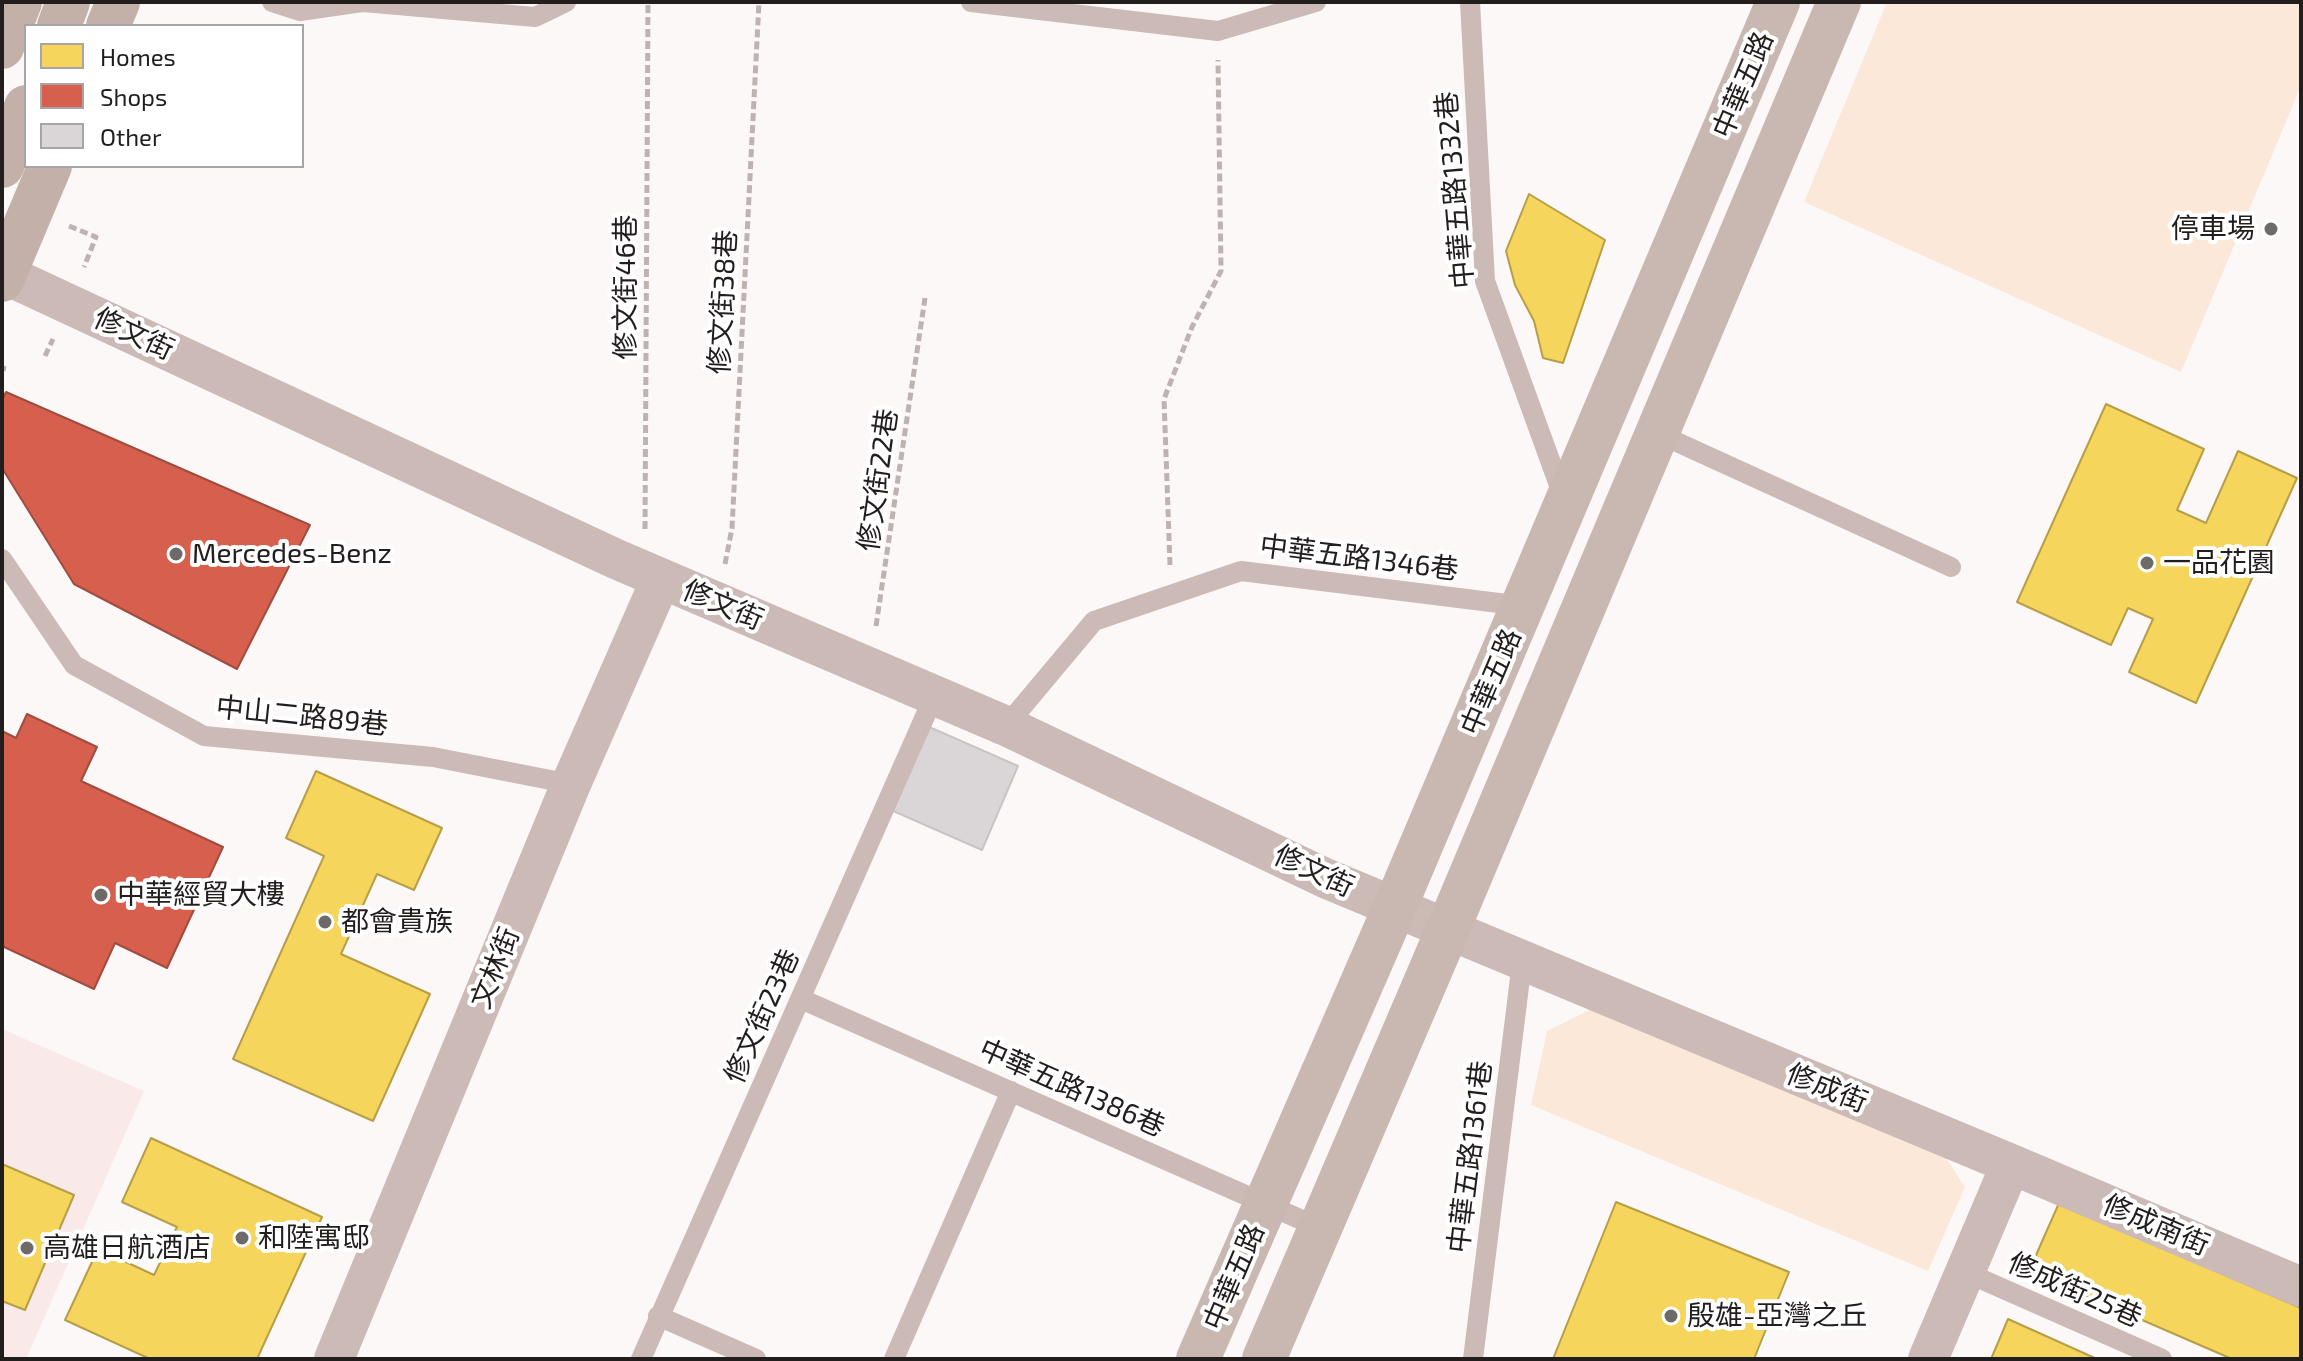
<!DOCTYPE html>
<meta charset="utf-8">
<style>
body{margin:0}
#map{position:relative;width:2303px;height:1361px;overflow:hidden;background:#fcf8f8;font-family:"Exo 2",sans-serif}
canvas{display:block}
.frame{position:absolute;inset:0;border:4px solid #231e1e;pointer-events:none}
.legend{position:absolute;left:24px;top:24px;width:280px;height:144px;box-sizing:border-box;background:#fff;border:2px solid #a7a5a5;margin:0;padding:10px 14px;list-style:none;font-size:24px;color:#231e1e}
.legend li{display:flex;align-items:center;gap:16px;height:40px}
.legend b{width:40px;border:2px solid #a7a5a5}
</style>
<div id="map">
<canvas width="2303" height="1361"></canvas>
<div class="frame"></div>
<ul class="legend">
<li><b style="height:22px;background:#f6d55c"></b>Homes</li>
<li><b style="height:22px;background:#d6604d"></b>Shops</li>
<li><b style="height:22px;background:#dad6d7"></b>Other</li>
</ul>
</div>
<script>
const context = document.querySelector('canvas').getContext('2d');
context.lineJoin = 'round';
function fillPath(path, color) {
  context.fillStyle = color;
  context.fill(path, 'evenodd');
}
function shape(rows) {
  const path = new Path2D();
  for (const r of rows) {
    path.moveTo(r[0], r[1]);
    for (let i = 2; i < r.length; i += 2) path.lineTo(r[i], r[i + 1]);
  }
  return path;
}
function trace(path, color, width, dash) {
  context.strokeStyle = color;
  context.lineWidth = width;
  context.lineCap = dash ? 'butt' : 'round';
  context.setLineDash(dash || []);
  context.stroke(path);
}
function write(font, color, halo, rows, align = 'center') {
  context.font = font + ' "Exo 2","Noto Sans TC",sans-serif';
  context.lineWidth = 8;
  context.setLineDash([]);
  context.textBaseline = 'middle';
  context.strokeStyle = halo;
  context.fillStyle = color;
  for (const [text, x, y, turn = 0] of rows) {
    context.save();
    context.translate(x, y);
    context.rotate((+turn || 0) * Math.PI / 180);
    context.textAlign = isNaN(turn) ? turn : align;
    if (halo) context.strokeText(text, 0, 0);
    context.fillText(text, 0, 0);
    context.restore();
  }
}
fillPath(shape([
 [2,1029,144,1091,26,1359,2,1359]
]), '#f9eae9');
fillPath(shape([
 [1887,2,2301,2,2301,86,2181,372,1804,202],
 [1593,1008,1946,1158,1965,1187,1928,1271,1531,1105,1547,1031]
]), '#fbe8d9');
const homes = shape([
 [1529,194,1605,240,1563,363,1543,358,1534,321,1515,285,1506,251,1529,194],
 [2106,404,2204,449,2177,510,2206,523,2238,451,2297,478,2196,703,2129,672,2153,619,2128,608,2111,645,2017,602,2106,404],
 [316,771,442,828,414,890,377,874,341,954,430,994,373,1121,233,1059,324,856,286,838,316,771],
 [151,1138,322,1217,257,1359,150,1359,65,1320,98,1249,154,1275,177,1227,122,1202,151,1138],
 [2,1164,74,1195,25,1310,2,1301,2,1164],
 [1616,1202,1789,1272,1754,1359,1553,1359,1616,1202],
 [2059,1203,2301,1308,2301,1359,2232,1359,2029,1271,2059,1203],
 [2008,1319,2097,1359,1991,1359,2008,1319]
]);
fillPath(homes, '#f6d55c');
trace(homes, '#b79e49', 2);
const shops = shape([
 [6,392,310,525,237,669,74,584,2,468,2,400,6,392],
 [27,714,97,747,81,781,223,847,167,968,115,943,94,989,2,946,2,731,16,738,27,714]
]);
fillPath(shops, '#d6604d');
trace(shops, '#a04c3f', 2);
const building = shape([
 [927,726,1018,766,982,850,891,810,927,726]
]);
fillPath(building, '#dad6d7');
trace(building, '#c9c4c5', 2);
trace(shape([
 [69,226,96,237,84,267],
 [45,356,53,339],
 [2,368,6,369],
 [645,529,648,2],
 [725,564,732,528,759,2],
 [1170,565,1164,399,1192,327,1221,271,1218,60],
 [876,626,925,298]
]), '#beb3b1', 5, [8, 4]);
trace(shape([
 [272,2,300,11,362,2],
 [363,2,535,17,566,2],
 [971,2,1218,31,1316,2],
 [1470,2,1485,281,1563,496],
 [1657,433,1951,567],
 [2,559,74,665,204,736,433,757,571,784],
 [1006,726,1094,621,1241,571,1523,606],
 [801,999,1320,1228],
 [1965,1272,2162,1359],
 [658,1316,756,1359],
 [641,1359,934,696],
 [894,1359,1011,1091],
 [1473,1359,1522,962]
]), '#cbbab5', 20);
trace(shape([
 [2,273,616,559,1006,726,1325,878,2011,1164,1928,1359],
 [2011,1164,2301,1287],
 [334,1359,571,784,661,579]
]), '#cbbab5', 40);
trace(shape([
 [1198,1359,1395,907,1778,2],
 [1264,1359,1437,955,1839,2]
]), '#c9b8b2', 44);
trace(shape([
 [59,26,68,2],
 [108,26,118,2],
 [2,47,20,2],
 [2,166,26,107],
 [2,280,50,166]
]), '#c3b0a9', 44);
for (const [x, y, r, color] of [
 [2271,229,8,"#6f6a6a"],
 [176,554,8,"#6f6a6a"],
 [2147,563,8,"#6f6a6a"],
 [101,895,8,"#6f6a6a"],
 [325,922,8,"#6f6a6a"],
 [242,1238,8,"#6f6a6a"],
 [27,1248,8,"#6f6a6a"],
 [1671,1316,8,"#6f6a6a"]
]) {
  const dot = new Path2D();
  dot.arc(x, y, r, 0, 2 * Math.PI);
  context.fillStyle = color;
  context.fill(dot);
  trace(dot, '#fff', 3);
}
write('28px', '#231e1e', '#fff', [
 ["中華五路",1743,85,-67],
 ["中華五路1332巷",1455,190,-95],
 ["修文街46巷",626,287,-90],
 ["修文街38巷",723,302,-87],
 ["修文街",134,334,25],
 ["修文街22巷",878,480,-82],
 ["中華五路1346巷",1359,558,7],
 ["修文街",723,605,23],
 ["中華五路",1491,682,-67],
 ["中山二路89巷",302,716,6],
 ["修文街",1314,871,25],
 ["文林街",495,968,-68],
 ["修文街23巷",762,1016,-66],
 ["中華五路1386巷",1072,1088,24],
 ["修成街",1827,1088,22],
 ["中華五路1361巷",1470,1157,-83],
 ["修成南街",2156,1225,23],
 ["中華五路",1234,1277,-67],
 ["修成街25巷",2075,1290,24]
]);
write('28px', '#231e1e', '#fff', [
 ["停車場",2255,229,"right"],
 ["Mercedes-Benz",192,554],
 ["一品花園",2163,563],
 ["中華經貿大樓",117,895],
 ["都會貴族",341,922],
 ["和陸寓邸",258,1238],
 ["高雄日航酒店",43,1248],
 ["殷雄-亞灣之丘",1687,1316]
], 'left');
</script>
